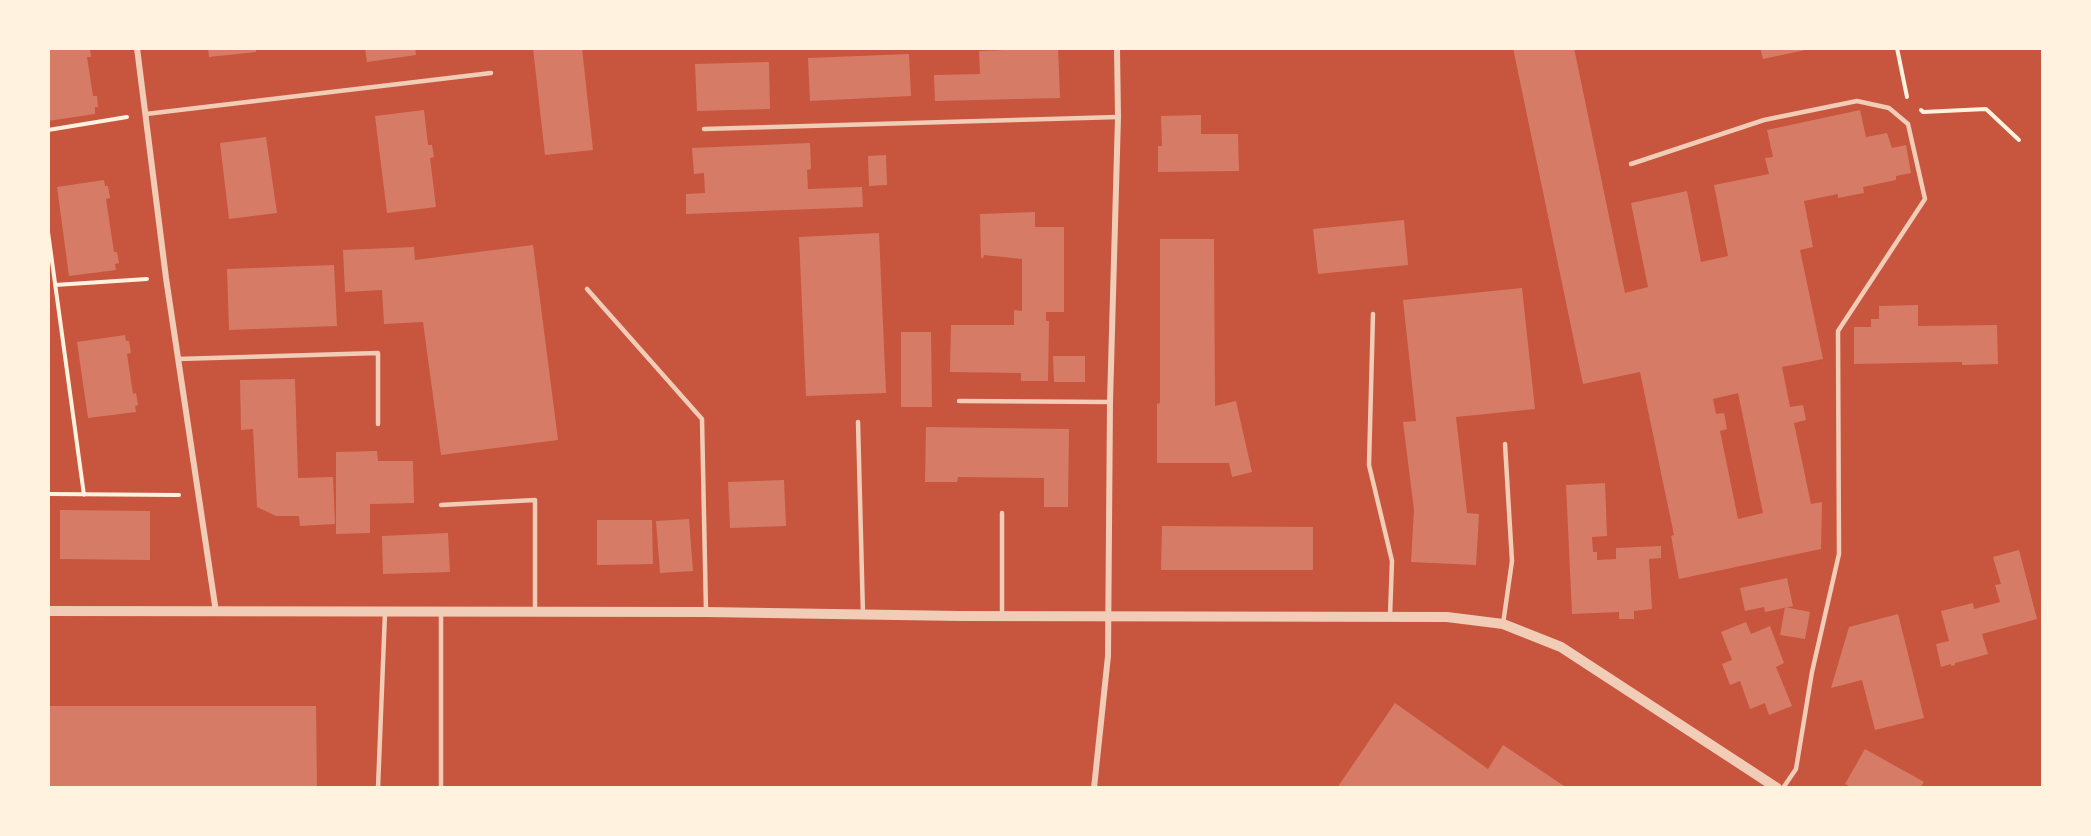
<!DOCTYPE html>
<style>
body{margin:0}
#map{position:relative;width:2091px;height:836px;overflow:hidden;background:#c8553d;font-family:Quicksand,sans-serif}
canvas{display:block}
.frame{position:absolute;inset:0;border:50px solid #fff3e0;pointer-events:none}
</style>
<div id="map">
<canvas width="2091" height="836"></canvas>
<div class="frame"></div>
</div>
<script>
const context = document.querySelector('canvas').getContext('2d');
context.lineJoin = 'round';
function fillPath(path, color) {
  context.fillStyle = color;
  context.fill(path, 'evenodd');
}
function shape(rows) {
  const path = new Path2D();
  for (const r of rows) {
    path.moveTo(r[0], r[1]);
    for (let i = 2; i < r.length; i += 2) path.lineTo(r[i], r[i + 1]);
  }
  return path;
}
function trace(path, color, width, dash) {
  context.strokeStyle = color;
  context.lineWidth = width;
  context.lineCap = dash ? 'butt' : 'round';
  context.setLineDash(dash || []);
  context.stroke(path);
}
fillPath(shape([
 [48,48,90,48,91,57,87,57,93,96,97,96,98,107,95,107,95,114,48,121],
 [208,48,256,48,256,52,209,57],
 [365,48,415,48,416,55,367,62],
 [533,48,582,48,593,150,545,155],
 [1058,48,1060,98,935,101,934,75,980,74,979,51],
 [1513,48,1574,48,1625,293,1648,287,1631,203,1687,191,1701,262,1728,256,1714,185,1769,174,1765,158,1773,157,1767,130,1860,110,1866,137,1887,133,1892,148,1906,145,1911,173,1896,176,1896,180,1863,187,1864,193,1838,198,1838,194,1804,201,1813,247,1800,250,1823,359,1782,367,1790,407,1803,405,1806,420,1794,423,1811,504,1822,502,1821,549,1679,579,1671,536,1674,535,1640,372,1583,384],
 [1738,393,1763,513,1738,519,1720,431,1727,429,1724,413,1716,414,1713,399],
 [1760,48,1810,48,1810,49,1763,59],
 [909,54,911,96,810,101,808,58],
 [769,62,770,109,697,111,695,64],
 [424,110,428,145,432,145,434,157,430,158,436,207,387,213,375,116],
 [1201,115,1201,134,1238,134,1239,171,1158,172,1158,146,1162,146,1161,116],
 [266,137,277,213,229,219,220,143],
 [810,143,811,169,807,170,808,189,862,187,863,207,686,214,686,194,705,193,704,173,694,174,692,148],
 [886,155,887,185,869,186,868,156],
 [104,180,105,186,108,186,110,198,106,199,114,252,117,252,119,263,115,264,116,270,69,276,57,187],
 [1035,212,1035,227,1064,227,1064,312,1046,312,1046,321,1049,321,1048,381,1021,381,1021,373,950,372,951,325,1014,325,1014,310,1022,311,1022,259,984,255,983,258,981,258,980,214],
 [1404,220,1408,265,1318,274,1313,229],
 [879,233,886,393,806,396,799,237],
 [1160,239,1214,239,1215,406,1236,401,1252,472,1232,477,1229,463,1157,463,1157,404,1160,403],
 [533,245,558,440,441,455,423,322,384,324,382,290,345,292,343,250,414,247,415,260],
 [334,265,337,326,229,330,227,269],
 [1522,288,1535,409,1456,417,1467,513,1479,514,1476,565,1411,562,1414,510,1403,422,1416,421,1403,300],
 [1918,305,1918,326,1997,325,1998,364,1962,365,1962,362,1854,364,1854,327,1871,327,1871,319,1879,319,1879,306],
 [901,332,931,332,932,407,901,407],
 [125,335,126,341,129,341,131,353,127,354,133,394,136,393,138,405,135,406,136,412,88,418,77,342],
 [1053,356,1085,356,1085,382,1054,382],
 [295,379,298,478,333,477,335,524,300,526,299,516,276,516,257,507,253,429,241,430,240,380],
 [926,427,1069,429,1068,507,1044,507,1044,478,958,477,957,482,925,482],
 [377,451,378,461,413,461,414,503,370,504,370,533,336,534,336,452],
 [784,480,786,526,730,528,728,482],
 [1605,483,1607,536,1592,537,1593,552,1597,552,1597,560,1616,559,1616,548,1661,546,1661,558,1649,559,1652,609,1634,611,1634,619,1619,619,1619,612,1572,614,1566,485],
 [60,510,150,511,150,560,60,559],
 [689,519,693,571,660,573,656,521],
 [597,520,652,520,653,564,597,565],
 [1162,526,1313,527,1313,570,1161,570],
 [448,533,450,572,383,574,382,536],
 [2019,550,2037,619,1982,634,1988,654,1955,663,1955,665,1951,666,1951,664,1941,667,1936,644,1949,641,1941,611,1973,603,1974,609,2000,602,1995,585,2001,584,1993,557],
 [1787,578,1793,606,1765,612,1764,607,1745,611,1740,588],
 [1785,607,1810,612,1805,639,1780,635],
 [1898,614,1924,718,1875,730,1862,680,1831,688,1849,627],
 [1746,622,1751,634,1770,626,1784,663,1776,667,1792,706,1769,715,1765,703,1750,709,1740,681,1730,685,1722,664,1732,660,1721,632],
 [1395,703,1488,769,1503,745,1567,788,1337,788],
 [48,706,316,706,317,788,48,788],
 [1865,749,1924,782,1920,788,1853,788,1845,784]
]), '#d67c66');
trace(shape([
 [1897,48,1907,97],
 [1921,110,1923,112,1986,109,2019,140],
 [48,130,127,117],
 [48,232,84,495],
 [55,285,147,279],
 [48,494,179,495]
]), '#fff3e0', 4);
trace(shape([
 [146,114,491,73],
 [704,129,1118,117],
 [1631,164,1764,120,1857,101,1889,108,1908,124,1925,199,1838,331,1839,554,1812,672,1796,769,1783,788],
 [587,289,702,419,706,612],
 [1373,314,1369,465,1392,561,1390,616],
 [178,359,378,353,378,424],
 [959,401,1110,402],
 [858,422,863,615],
 [441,505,535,500,535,613],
 [1002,617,1002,513],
 [1503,624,1512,561,1505,444],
 [378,788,385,613],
 [441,788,441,612]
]), '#f1ccb7', 4.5);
trace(shape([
 [137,48,166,278,216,612],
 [1094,788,1108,656,1110,402,1118,117,1117,48]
]), '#f1ccb7', 6);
trace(shape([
 [48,611,706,612,960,616,1447,617,1503,624,1561,647,1777,788]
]), '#f1ccb7', 10);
</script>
